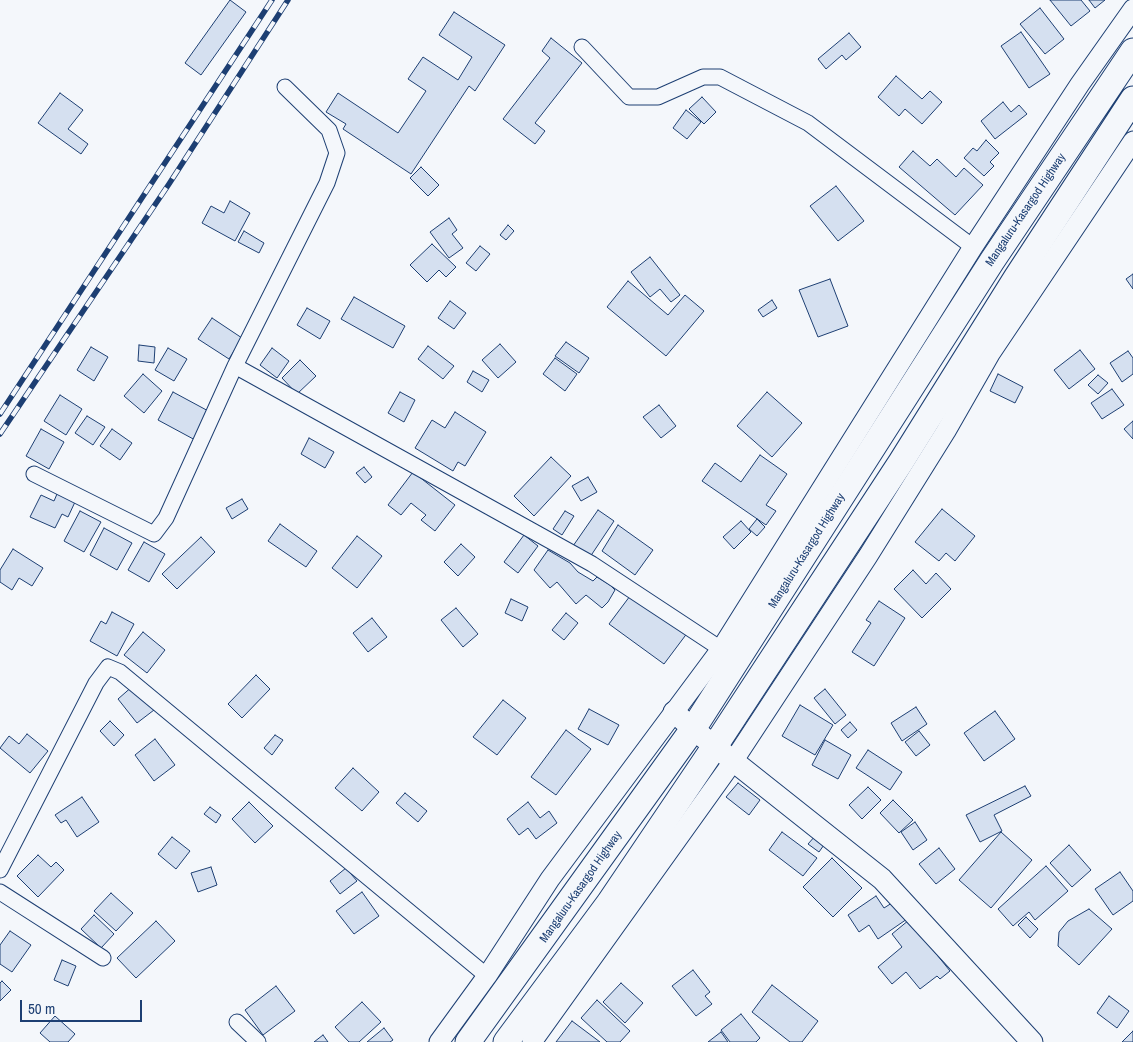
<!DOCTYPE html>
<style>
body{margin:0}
#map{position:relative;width:1133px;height:1042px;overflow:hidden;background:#f4f7fb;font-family:"Archivo Narrow",sans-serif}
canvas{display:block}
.scale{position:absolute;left:20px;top:1000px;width:122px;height:22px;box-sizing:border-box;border:2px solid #1d3f73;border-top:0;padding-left:6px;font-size:15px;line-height:18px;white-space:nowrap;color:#1d3f73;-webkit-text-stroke:4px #f4f7fb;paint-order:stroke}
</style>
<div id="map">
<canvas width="1133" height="1042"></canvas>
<div class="scale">50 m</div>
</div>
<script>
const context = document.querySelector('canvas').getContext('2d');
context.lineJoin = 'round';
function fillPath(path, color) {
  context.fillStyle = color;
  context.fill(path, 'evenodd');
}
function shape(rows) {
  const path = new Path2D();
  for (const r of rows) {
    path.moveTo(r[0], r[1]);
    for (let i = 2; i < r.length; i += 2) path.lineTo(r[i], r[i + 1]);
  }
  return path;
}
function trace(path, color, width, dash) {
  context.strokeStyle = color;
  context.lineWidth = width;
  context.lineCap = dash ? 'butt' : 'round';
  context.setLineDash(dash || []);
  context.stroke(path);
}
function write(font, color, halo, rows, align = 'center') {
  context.font = font + ' "Archivo Narrow",sans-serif';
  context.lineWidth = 4;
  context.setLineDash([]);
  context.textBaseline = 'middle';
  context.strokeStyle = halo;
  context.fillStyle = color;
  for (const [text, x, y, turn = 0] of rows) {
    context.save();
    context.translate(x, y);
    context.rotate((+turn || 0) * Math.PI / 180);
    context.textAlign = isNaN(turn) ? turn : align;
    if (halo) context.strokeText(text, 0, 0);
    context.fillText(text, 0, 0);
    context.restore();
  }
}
const building = shape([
 [230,0,246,12,201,75,185,63,230,0],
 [1050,0,1081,0,1090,11,1071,26,1050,0],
 [1089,0,1105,0,1095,8,1089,0],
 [1040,8,1064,39,1045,54,1020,24,1040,8],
 [454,12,505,45,475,91,469,86,411,174,343,129,346,124,326,112,338,93,398,133,426,91,408,79,423,57,458,80,472,57,439,35,454,12],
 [1021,32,1050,74,1029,88,1001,46,1021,32],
 [849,33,861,47,846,60,842,55,826,69,818,59,849,33],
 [551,38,582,63,535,123,545,131,535,144,503,119,550,58,542,51,551,38],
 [896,76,922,99,930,91,942,102,922,124,905,109,899,116,878,97,896,76],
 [60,93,83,110,68,129,88,144,81,154,38,123,60,93],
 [702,97,716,112,704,124,689,109,702,97],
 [1003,102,1011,112,1019,105,1027,114,995,139,981,121,1003,102],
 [686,110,701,122,687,139,673,128,686,110],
 [986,140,999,153,990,162,994,166,984,176,964,158,973,148,977,151,986,140],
 [913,151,930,166,937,159,956,177,964,168,983,185,955,215,899,167,913,151],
 [421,167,439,185,428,196,410,178,421,167],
 [836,186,864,221,838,241,810,206,836,186],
 [230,201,250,213,235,241,202,223,211,206,224,213,230,201],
 [449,218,457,230,452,234,463,248,449,258,430,232,449,218],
 [508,225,514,231,506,240,500,235,508,225],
 [244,231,264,243,259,253,238,242,244,231],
 [432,244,456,267,446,277,439,270,427,282,410,265,432,244],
 [480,246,490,254,476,271,466,263,480,246],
 [650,257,680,295,671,302,660,289,650,297,631,272,650,257],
 [1133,274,1133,289,1126,279,1133,274],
 [830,279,848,326,818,337,799,290,830,279],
 [628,281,668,315,685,295,704,311,666,356,607,307,628,281],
 [354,297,405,326,393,348,341,319,354,297],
 [772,300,777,308,763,317,758,310,772,300],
 [450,301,466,313,454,329,438,318,450,301],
 [307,308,330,321,320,339,297,325,307,308],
 [212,318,242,338,229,359,198,339,212,318],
 [566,342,589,358,579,373,555,356,566,342],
 [500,344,516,362,498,378,482,360,500,344],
 [139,345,155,347,154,363,138,361,139,345],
 [428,346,454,366,443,379,418,359,428,346],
 [91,347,108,357,94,381,77,370,91,347],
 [168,348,187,359,174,381,155,370,168,348],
 [272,348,289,361,277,378,260,365,272,348],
 [1080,350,1095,369,1069,389,1054,370,1080,350],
 [1128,351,1133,358,1133,374,1122,382,1110,363,1128,351],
 [555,358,577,374,565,391,543,374,555,358],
 [300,360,316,376,297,394,282,378,300,360],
 [473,371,489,380,482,392,467,382,473,371],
 [143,374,162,391,144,413,124,396,143,374],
 [998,374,1023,387,1015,403,990,391,998,374],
 [1098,375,1108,383,1098,394,1088,385,1098,375],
 [1112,389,1124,405,1102,419,1091,403,1112,389],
 [173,392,212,413,197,441,158,420,173,392],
 [400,392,415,400,404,422,388,413,400,392],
 [767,392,802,423,772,457,737,426,767,392],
 [60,395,82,409,66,435,44,421,60,395],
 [659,405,676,426,661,438,643,417,659,405],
 [455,412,486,432,465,466,458,462,453,471,415,448,432,420,445,428,455,412],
 [87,416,105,427,93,445,75,433,87,416],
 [1133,421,1133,439,1124,429,1133,421],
 [41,429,64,442,49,469,26,456,41,429],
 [112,429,132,443,120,460,100,446,112,429],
 [309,438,334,452,325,468,301,454,309,438],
 [760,455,787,474,766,505,776,511,766,525,702,481,715,463,741,482,760,455],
 [551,457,571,476,534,516,514,496,551,457],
 [364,467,372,477,365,483,356,473,364,467],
 [413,472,455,505,435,531,421,520,426,515,411,503,401,515,388,505,413,472],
 [588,477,597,492,581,501,572,486,588,477],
 [57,494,75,502,68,517,62,514,55,528,30,517,41,495,54,501,57,494],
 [242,499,248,509,232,519,226,508,242,499],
 [942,509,975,536,955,561,946,553,939,561,915,542,942,509],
 [598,510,614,521,590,557,573,546,598,510],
 [80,511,101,522,84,552,64,541,80,511],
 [565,511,574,516,562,535,553,529,565,511],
 [757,519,765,527,757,536,749,529,757,519],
 [741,521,751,532,734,549,723,537,741,521],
 [280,524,317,551,306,567,268,541,280,524],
 [618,525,653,550,635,575,602,551,618,525],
 [104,528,132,543,117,570,90,555,104,528],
 [524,535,538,546,518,573,504,562,524,535],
 [357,536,382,556,357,588,332,568,357,536],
 [201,537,215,552,177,589,162,574,201,537],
 [144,542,165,554,149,582,128,570,144,542],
 [461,544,475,557,458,576,444,562,461,544],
 [13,549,43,568,32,586,19,578,12,590,0,582,0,570,13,549],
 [548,550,570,563,578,572,593,581,597,577,610,585,615,590,608,602,602,608,586,595,576,604,557,582,550,588,534,570,548,550],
 [913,570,926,584,936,573,951,589,922,618,894,589,913,570],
 [633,592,688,632,664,664,609,624,633,592],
 [511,599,528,607,522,621,505,613,511,599],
 [879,601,905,618,874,666,852,652,871,623,866,620,879,601],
 [456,608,478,634,463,647,441,620,456,608],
 [112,612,134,624,117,656,90,641,101,621,106,624,112,612],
 [566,613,578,623,564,640,552,630,566,613],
 [372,618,387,637,368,652,353,633,372,618],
 [143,632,165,650,147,673,124,655,143,632],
 [256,675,270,689,242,718,228,704,256,675],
 [134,685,154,710,137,723,118,699,134,685],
 [825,689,846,715,835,724,814,698,825,689],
 [503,700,526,718,497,755,473,737,503,700],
 [800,705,833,725,815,755,782,736,800,705],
 [916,707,927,724,902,741,891,723,916,707],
 [589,709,619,725,608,745,578,729,589,709],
 [995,711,1015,739,984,761,964,733,995,711],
 [110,721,124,735,114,746,100,731,110,721],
 [850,722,857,730,848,738,841,730,850,722],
 [566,730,591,749,556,795,531,777,566,730],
 [919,731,930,745,916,756,905,742,919,731],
 [27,734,48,751,30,773,0,748,9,736,19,744,27,734],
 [275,735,283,740,272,755,264,748,275,735],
 [155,739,175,765,154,781,135,755,155,739],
 [825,740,851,755,838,779,812,765,825,740],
 [868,750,902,772,890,790,856,768,868,750],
 [353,768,379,792,362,811,335,788,353,768],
 [738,783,760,800,749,815,726,797,738,783],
 [1025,786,1031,796,994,815,1002,831,980,842,966,815,1025,786],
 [868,787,881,800,862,819,849,805,868,787],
 [405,793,427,811,418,822,396,803,405,793],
 [82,797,99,822,77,837,66,820,61,823,55,815,82,797],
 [893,800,913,820,899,833,880,813,893,800],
 [249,802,273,826,255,843,232,819,249,802],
 [528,802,540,818,549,811,557,823,536,839,528,828,519,835,507,819,528,802],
 [210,807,221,815,216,823,204,814,210,807],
 [915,822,927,840,913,850,901,832,915,822],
 [782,832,817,858,803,876,769,850,782,832],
 [1001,832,1032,860,991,908,959,880,1001,832],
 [816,835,826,842,819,852,808,844,816,835],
 [172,837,190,851,176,869,158,854,172,837],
 [1069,845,1091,870,1072,887,1050,863,1069,845],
 [939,848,955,869,936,884,919,864,939,848],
 [38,855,51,867,56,862,64,870,38,897,17,876,38,855],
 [832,858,862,888,833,917,803,887,832,858],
 [1046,866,1068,891,1035,920,1029,912,1013,926,998,909,1046,866],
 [211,867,217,885,198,892,191,873,211,867],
 [346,868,357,881,340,894,330,881,346,868],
 [1120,872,1133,891,1133,901,1113,915,1095,889,1120,872],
 [362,892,379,916,354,934,336,911,362,892],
 [111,893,133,913,116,931,94,911,111,893],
 [876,896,884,908,895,901,907,919,878,939,869,925,859,932,848,915,876,896],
 [1089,909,1112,929,1079,965,1058,946,1059,932,1068,921,1089,909],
 [94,915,114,934,101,948,81,929,94,915],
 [1026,917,1038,929,1030,938,1018,925,1026,917],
 [909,920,950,971,940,979,937,976,920,989,906,972,892,984,878,967,902,947,892,934,909,920],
 [156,921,175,941,136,978,117,958,156,921],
 [10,931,31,945,12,972,0,964,0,945,10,931],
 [62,960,76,966,68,986,54,980,62,960],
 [693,970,710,992,705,996,712,1004,696,1016,672,986,693,970],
 [2,981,11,990,0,1001,0,983,2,981],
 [621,983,643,1003,625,1023,603,1002,621,983],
 [772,985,818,1021,802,1042,790,1042,752,1012,772,985],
 [276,986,295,1011,263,1035,245,1010,276,986],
 [1109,996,1129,1011,1117,1028,1097,1013,1109,996],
 [597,1000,630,1031,620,1042,607,1042,581,1018,597,1000],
 [362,1002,381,1022,359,1042,349,1042,335,1027,362,1002],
 [741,1014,760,1038,756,1042,730,1042,721,1030,741,1014],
 [55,1016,75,1034,68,1042,50,1042,40,1033,55,1016],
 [572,1021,600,1042,556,1042,572,1021],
 [384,1028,393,1040,390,1042,367,1042,384,1028],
 [1133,1031,1133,1042,1122,1042,1133,1031],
 [721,1032,728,1042,708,1042,721,1032],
 [323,1035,328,1042,314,1042,323,1035]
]);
fillPath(building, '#d5e0f0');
trace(building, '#1d3f73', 1);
const minor = shape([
 [582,47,629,97,658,97,703,77,720,77,808,123,973,247],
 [235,366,592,564,721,649],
 [34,474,154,534,166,518,235,366,327,183,337,153,329,130,285,87],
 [0,870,96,683,108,667,120,672,487,976],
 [0,892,103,958],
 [237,1022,258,1042]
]);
const tertiary = shape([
 [439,1042,487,976,550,879,721,649,973,247,1080,84,1133,9],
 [532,1042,734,760,868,556,946,431,990,354,1133,141]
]);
const secondary = shape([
 [674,712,693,729,882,879,1032,1042]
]);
const trunk = shape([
 [468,1042,693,729,992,261,1133,51],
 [506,1042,609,903,715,746,901,462,1016,278,1133,99]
]);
trace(minor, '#1d3f73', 17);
trace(tertiary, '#1d3f73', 21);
trace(secondary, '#1d3f73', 23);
trace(trunk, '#1d3f73', 27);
trace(minor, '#f4f7fb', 15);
trace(tertiary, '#f4f7fb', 19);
trace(secondary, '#f4f7fb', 21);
trace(trunk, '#f4f7fb', 25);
const rail = shape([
 [0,414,272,0],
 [0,434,169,184,288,0]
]);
trace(rail, '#1d3f73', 5.5);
trace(rail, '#f4f7fb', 4, [11]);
write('12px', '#1d3f73', '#f4f7fb', [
 ["Mangaluru-Kasargod Highway",1026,210,-56],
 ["Mangaluru-Kasargod Highway",807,551,-58],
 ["Mangaluru-Kasargod Highway",581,887,-55]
]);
</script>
